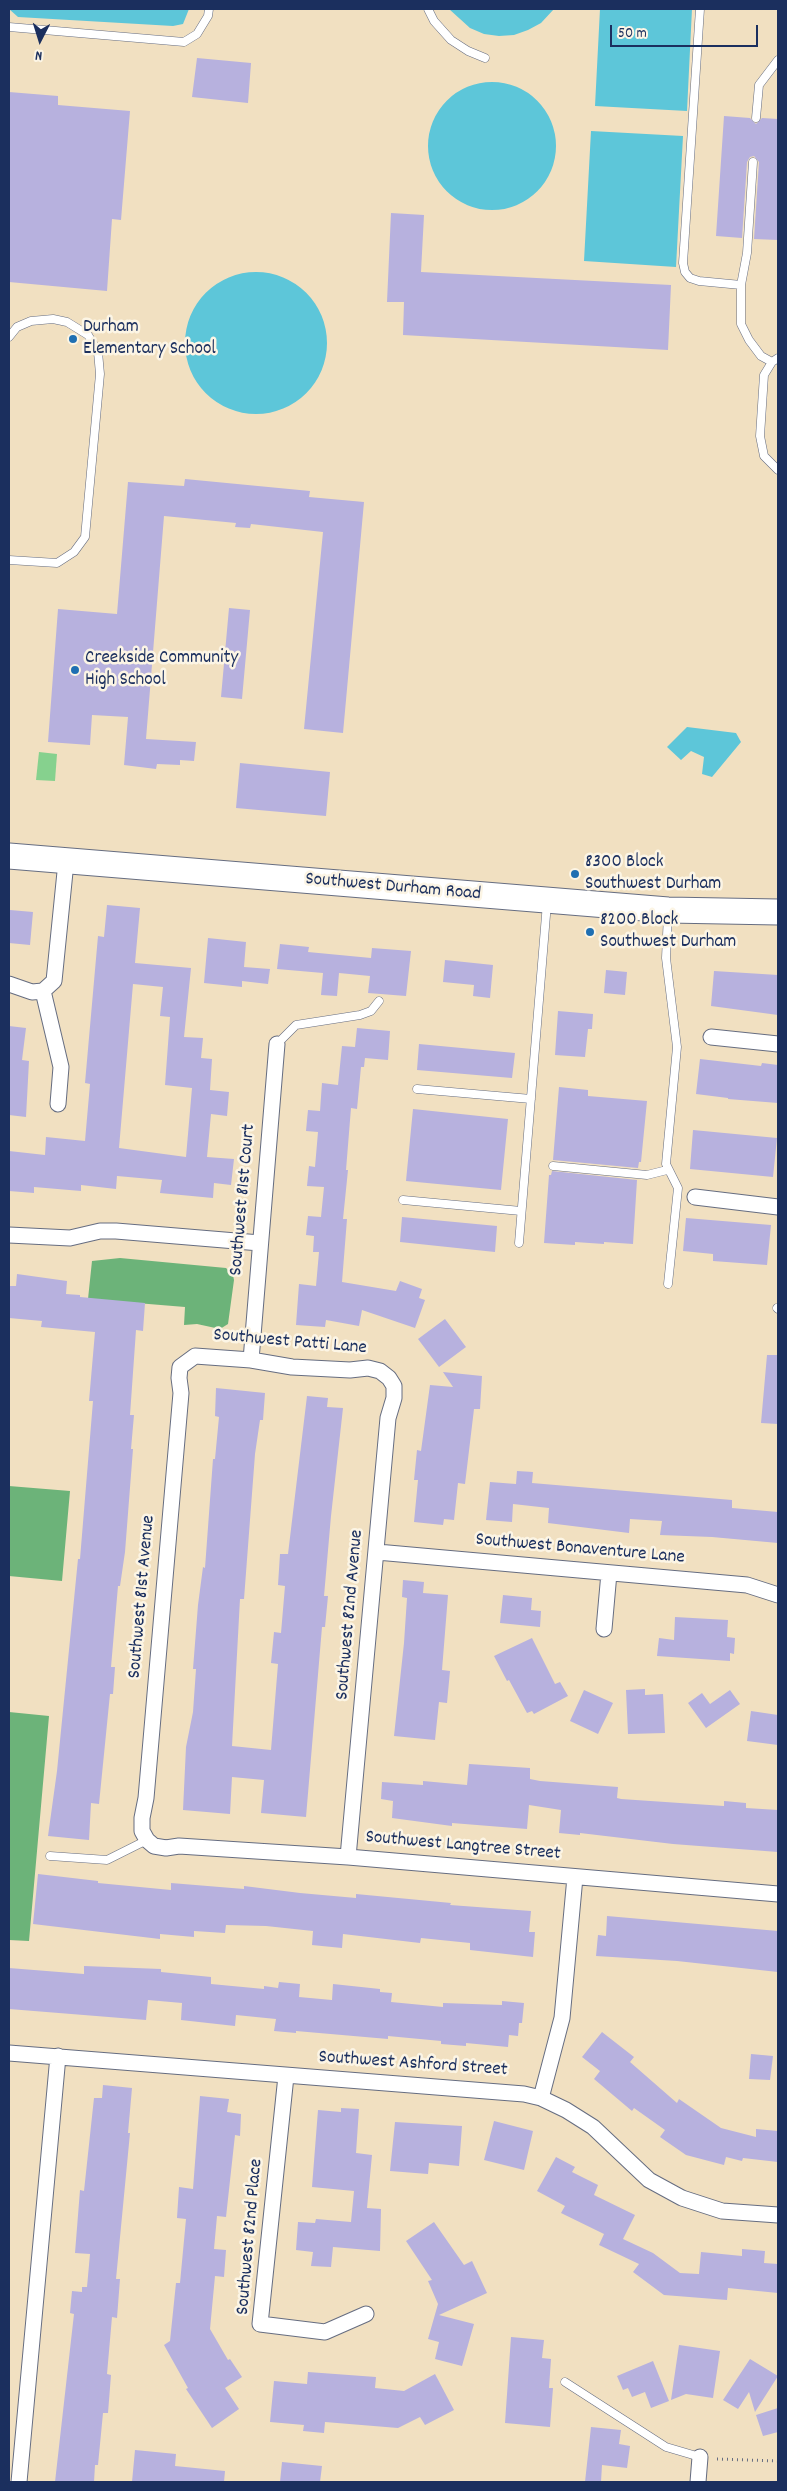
<!DOCTYPE html>
<style>
body{margin:0}
#map{position:relative;width:787px;height:2491px;overflow:hidden;background:#f1e0c1;font-family:Dekko,sans-serif}
canvas{display:block}
.frame{position:absolute;inset:0;border:10px solid #1b2f5e;pointer-events:none}
.north{position:absolute;left:15px;top:15px;width:50px;height:50px;-webkit-text-stroke:4px #fcf5e5;paint-order:stroke;rotate:185deg;font-size:14px;font-weight:700;line-height:20px;text-align:center;color:#1b2f5e}
.north::after{content:'';display:block;margin:auto;width:18px;height:22px;background:#1b2f5e;clip-path:polygon(50% 0,100% 100%,50% 72%,0 100%)}
.scale{position:absolute;left:610px;top:25px;width:148px;height:22px;box-sizing:border-box;border:2px solid #1b2f5e;border-top:0;padding-left:6px;font-size:15px;line-height:18px;white-space:nowrap;color:#1b2f5e;-webkit-text-stroke:4px #fcf5e5;paint-order:stroke}
</style>
<div id="map">
<canvas width="787" height="2491"></canvas>
<div class="frame"></div>
<div class="north">N</div>
<div class="scale">50 m</div>
</div>
<script>
const context = document.querySelector('canvas').getContext('2d');
context.lineJoin = 'round';
function fillPath(path, color) {
  context.fillStyle = color;
  context.fill(path, 'evenodd');
}
function shape(rows) {
  const path = new Path2D();
  for (const r of rows) {
    if (r.length === 3) {
      path.moveTo(r[0] + r[2], r[1]);
      path.arc(r[0], r[1], r[2], 0, 2 * Math.PI);
      continue;
    }
    path.moveTo(r[0], r[1]);
    for (let i = 2; i < r.length; i += 2) path.lineTo(r[i], r[i + 1]);
  }
  return path;
}
function trace(path, color, width, dash) {
  context.strokeStyle = color;
  context.lineWidth = width;
  context.lineCap = dash ? 'butt' : 'round';
  context.setLineDash(dash || []);
  context.stroke(path);
}
function write(font, color, halo, rows, align = 'center') {
  context.font = font + ' Dekko,sans-serif';
  context.lineWidth = 5;
  context.setLineDash([]);
  context.textBaseline = 'middle';
  context.strokeStyle = halo;
  context.fillStyle = color;
  for (const [text, x, y, turn = 0] of rows) {
    context.save();
    context.translate(x, y);
    context.rotate((+turn || 0) * Math.PI / 180);
    context.textAlign = isNaN(turn) ? turn : align;
    if (halo) context.strokeText(text, 0, 0);
    context.fillText(text, 0, 0);
    context.restore();
  }
}
fillPath(shape([
 [39,752,57,754,55,781,36,780]
]), '#86d18e');
fillPath(shape([
 [120,1258,226,1268,233,1275,234,1280,228,1324,220,1329,197,1324,184,1325,185,1307,88,1299,92,1261],
 [9,1486,70,1491,62,1581,9,1576],
 [9,1712,49,1716,29,1941,9,1940]
]), '#6cb379');
fillPath(shape([
 [9,9,189,9,183,24,173,26,18,17],
 [449,9,554,9,541,23,528,30,514,35,499,36,484,34,470,28],
 [600,9,692,9,687,111,595,106],
 [492,146,64],
 [591,131,683,136,676,267,584,261],
 [256,343,71],
 [687,727,736,733,741,742,712,777,702,774,704,757,691,751,681,760,667,747]
]), '#5dc6d9');
fillPath(shape([
 [197,58,251,63,248,103,192,97],
 [9,92,58,96,58,105,130,111,121,220,112,219,107,291,9,282],
 [724,116,750,118,756,124,762,118,778,119,778,240,754,239,759,162,754,156,750,157,747,162,742,238,716,236],
 [391,213,424,215,421,272,671,285,668,350,403,335,404,302,387,302],
 [185,479,310,491,309,497,364,502,343,733,304,729,323,532,251,524,250,528,235,527,236,523,164,516,146,739,196,742,194,761,180,760,180,765,157,764,156,769,124,765,128,717,92,715,90,745,48,742,58,609,117,614,128,482,184,486],
 [229,608,250,610,242,699,221,697],
 [240,763,330,772,326,816,236,808],
 [107,905,140,908,135,963,191,968,184,1037,203,1038,201,1058,212,1059,210,1090,229,1092,227,1116,211,1114,207,1157,234,1159,231,1185,214,1183,213,1198,160,1193,162,1180,117,1176,116,1189,81,1185,81,1191,34,1187,34,1193,9,1191,9,1151,45,1155,46,1137,85,1141,90,1084,85,1083,98,936,104,937],
 [133,984,163,987,160,1016,170,1017,165,1085,192,1088,186,1157,119,1148],
 [10,910,33,912,30,945,9,943],
 [208,938,246,942,244,967,270,969,268,984,242,981,242,987,204,983],
 [280,944,309,947,308,952,371,958,372,948,411,951,406,996,368,993,370,976,339,973,337,996,321,995,323,973,277,969],
 [445,960,493,965,490,998,473,996,474,985,443,982],
 [606,970,627,972,625,995,604,993],
 [714,971,778,975,778,1015,711,1006],
 [558,1011,593,1014,592,1029,588,1029,585,1057,555,1055],
 [9,1026,26,1028,22,1060,29,1061,26,1117,9,1115],
 [357,1028,390,1031,388,1060,365,1058,364,1067,361,1067,357,1109,351,1108,346,1170,348,1170,343,1219,347,1219,342,1282,396,1291,400,1281,422,1289,419,1298,425,1300,415,1328,362,1310,359,1326,326,1320,325,1327,296,1325,299,1284,316,1286,319,1252,313,1252,314,1236,306,1235,308,1216,321,1217,324,1187,307,1186,309,1166,315,1167,318,1132,306,1131,308,1110,320,1111,322,1083,338,1085,342,1046,355,1047],
 [419,1044,515,1053,512,1078,417,1070],
 [700,1059,761,1066,762,1063,778,1065,778,1103,728,1099,728,1098,696,1094],
 [559,1087,588,1090,588,1096,647,1101,641,1162,639,1162,638,1168,553,1160],
 [413,1109,508,1119,501,1190,406,1181],
 [693,1130,777,1138,773,1177,690,1169],
 [552,1171,637,1180,633,1244,604,1242,604,1244,575,1242,575,1245,544,1243,549,1175,551,1175],
 [402,1217,497,1226,495,1252,400,1242],
 [686,1218,771,1225,767,1265,713,1261,713,1254,683,1251],
 [17,1274,67,1281,66,1294,80,1295,80,1297,145,1303,143,1331,136,1330,130,1415,134,1415,131,1449,133,1449,125,1552,120,1586,118,1586,111,1667,115,1667,113,1694,110,1694,99,1804,91,1803,89,1840,48,1836,57,1771,78,1559,80,1559,93,1401,89,1401,95,1332,41,1327,42,1321,9,1318,9,1286,16,1286],
 [445,1319,466,1347,439,1367,418,1339],
 [767,1355,778,1355,778,1424,761,1423],
 [443,1372,482,1376,480,1409,474,1409,465,1484,458,1483,454,1520,444,1519,443,1525,414,1522,418,1480,414,1480,417,1450,421,1451,430,1385,453,1387],
 [216,1388,265,1393,263,1420,260,1420,255,1454,244,1599,240,1599,232,1746,271,1750,278,1664,271,1663,274,1632,281,1633,285,1586,278,1585,280,1554,288,1554,307,1396,328,1398,327,1407,343,1408,331,1516,324,1596,328,1596,325,1627,322,1627,306,1817,261,1813,264,1780,232,1777,230,1814,183,1810,186,1747,193,1712,196,1669,193,1669,198,1605,203,1567,205,1568,213,1459,215,1459,219,1417,215,1416],
 [517,1471,533,1472,532,1483,732,1500,732,1508,778,1512,778,1543,712,1537,660,1535,662,1521,630,1519,629,1533,548,1523,549,1508,513,1504,512,1522,486,1520,490,1482,516,1484],
 [403,1580,424,1582,423,1593,448,1595,442,1670,450,1671,447,1703,439,1702,435,1740,394,1736,404,1643,407,1598,402,1597],
 [503,1595,532,1598,531,1610,541,1611,540,1627,500,1623],
 [675,1617,728,1620,727,1637,735,1638,734,1654,730,1653,730,1661,657,1656,659,1638,674,1640],
 [532,1638,555,1684,560,1682,568,1696,534,1714,532,1711,527,1713,509,1680,507,1681,494,1656],
 [645,1689,645,1695,663,1694,665,1733,628,1734,626,1690],
 [584,1690,613,1703,598,1734,570,1721],
 [730,1690,740,1704,706,1728,688,1703,702,1693,710,1704],
 [751,1711,778,1715,778,1745,747,1741],
 [469,1764,530,1768,530,1779,540,1781,618,1787,617,1798,621,1799,724,1806,724,1801,746,1803,746,1808,778,1810,778,1852,673,1844,580,1833,580,1835,559,1833,561,1810,529,1805,527,1829,452,1823,452,1826,392,1818,393,1801,381,1799,382,1782,423,1785,423,1781,467,1785],
 [38,1874,98,1881,98,1883,171,1890,171,1883,244,1889,244,1886,300,1893,356,1898,356,1894,451,1903,450,1905,531,1911,529,1932,535,1932,533,1957,470,1950,470,1943,421,1938,420,1943,343,1934,342,1948,312,1945,313,1931,266,1926,226,1925,225,1933,194,1931,194,1937,160,1934,160,1939,33,1924],
 [607,1916,778,1931,778,1972,677,1961,596,1956,598,1935,606,1936],
 [84,1966,161,1969,161,1972,211,1977,211,1984,264,1989,264,1986,278,1988,279,1982,300,1984,299,1997,332,2000,333,1984,380,1989,380,1992,392,1993,391,2002,443,2007,443,2003,502,2005,502,2001,524,2003,522,2023,519,2023,518,2036,509,2035,508,2047,466,2043,466,2046,441,2044,441,2041,388,2036,388,2039,296,2031,296,2033,274,2031,276,2019,236,2015,235,2026,181,2020,182,2003,148,2000,146,2020,9,2009,9,1968,84,1974],
 [602,2032,634,2057,630,2062,677,2103,679,2099,721,2128,756,2137,756,2129,778,2131,778,2162,743,2158,742,2161,726,2157,724,2165,686,2155,660,2137,665,2130,634,2108,632,2111,594,2079,600,2071,582,2057],
 [751,2054,773,2056,770,2080,749,2079],
 [103,2085,132,2088,128,2133,130,2133,116,2279,120,2279,117,2318,112,2317,107,2374,111,2375,108,2413,103,2413,98,2465,95,2465,94,2482,55,2482,74,2314,70,2313,72,2291,82,2292,82,2287,87,2287,90,2254,75,2253,80,2190,84,2191,94,2098,102,2098],
 [200,2096,229,2099,227,2112,241,2114,240,2136,235,2135,226,2217,217,2216,214,2249,226,2250,224,2277,215,2276,210,2329,228,2360,230,2359,242,2377,225,2388,239,2409,212,2428,186,2389,188,2388,164,2345,170,2341,176,2283,180,2283,186,2219,177,2218,179,2187,193,2189],
 [341,2108,359,2109,356,2153,372,2155,367,2208,381,2209,380,2251,333,2247,331,2267,311,2266,313,2252,296,2250,298,2222,315,2223,316,2219,351,2222,354,2191,312,2187,318,2110,341,2112],
 [494,2121,533,2131,524,2170,484,2160],
 [395,2122,462,2126,459,2166,429,2163,428,2174,390,2171],
 [556,2157,575,2167,572,2172,598,2185,594,2195,635,2215,623,2239,653,2253,680,2273,699,2274,701,2252,742,2256,742,2249,765,2251,764,2263,778,2264,778,2293,728,2288,727,2300,664,2295,633,2272,639,2264,599,2245,604,2234,561,2213,565,2206,537,2191],
 [434,2222,464,2265,472,2261,487,2293,439,2315,474,2324,462,2366,435,2359,439,2342,428,2339,438,2304,428,2281,432,2280,406,2241],
 [511,2337,544,2340,542,2358,551,2359,549,2388,553,2388,550,2427,505,2423],
 [679,2345,720,2351,713,2398,686,2394,671,2400],
 [750,2359,778,2376,755,2412,749,2392,738,2409,723,2400],
 [653,2361,669,2401,651,2408,645,2392,632,2397,628,2388,623,2390,617,2376],
 [308,2372,376,2377,375,2388,404,2391,435,2374,454,2410,425,2425,420,2417,398,2428,325,2422,324,2433,303,2431,304,2425,270,2422,274,2381,307,2384],
 [778,2408,778,2432,763,2436,756,2415],
 [591,2427,621,2430,619,2444,630,2446,627,2468,602,2465,601,2482,585,2482],
 [135,2450,176,2454,175,2466,225,2471,224,2482,132,2482],
 [282,2462,322,2466,320,2482,280,2482]
]), '#b7b1de');
const service = shape([
 [428,9,434,21,451,40,468,51,485,58],
 [700,9,683,263,685,272,690,278,699,281,741,285],
 [9,27,184,42,197,34,208,16,209,9],
 [756,118,759,85,778,60],
 [753,162,747,253,741,285,741,324,749,340,761,356,772,362],
 [9,337,17,327,31,321,53,319,67,322,88,335,98,352,100,374,85,537,74,552,57,563,9,560],
 [778,358,772,362,764,375,760,436,764,456,778,470],
 [277,1044,296,1025,360,1015,371,1011,379,1001],
 [417,1089,531,1099],
 [553,1166,647,1175,667,1170],
 [403,1200,521,1211],
 [519,1243,547,903],
 [668,1284,678,1188,666,1164,677,1047,666,958,668,914],
 [777,1308,778,1309],
 [50,1856,107,1860,147,1840],
 [565,2382,666,2447,700,2457]
]);
const minor = shape([
 [9,984,32,992,43,991,54,981,66,862],
 [43,991,61,1067,58,1104],
 [711,1037,778,1044],
 [695,1197,778,1207],
 [9,1235,70,1238,100,1231,116,1231,260,1243],
 [251,1360,277,1044],
 [377,1552,747,1585,778,1595],
 [604,1629,609,1573],
 [348,1857,388,1418,394,1398,394,1386,389,1378,380,1371,368,1368,350,1370,292,1367,251,1360,195,1356,180,1367,179,1378,181,1393,146,1798,142,1818,142,1831,147,1840,154,1846,166,1848,179,1846,348,1857,778,1894],
 [9,2053,524,2094,541,2098,566,2110,593,2127,649,2180,682,2198,722,2211,778,2215],
 [286,2076,260,2324,325,2332,366,2314],
 [541,2098,562,2018,575,1877],
 [19,2482,58,2056],
 [698,2482,700,2457]
]);
const primary = shape([
 [9,856,668,910,778,912]
]);
trace(service, '#666d81', 9);
trace(minor, '#666d81', 17);
trace(primary, '#666d81', 27);
trace(shape([
 [717,2459,778,2461]
]), '#666d81', 3, [1, 4]);
trace(service, '#fff', 8);
trace(minor, '#fff', 15);
trace(primary, '#fff', 25);
for (const [x, y, r, color] of [
 [73,339,5,"#1f6fb2"],
 [75,670,5,"#1f6fb2"],
 [575,874,5,"#1f6fb2"],
 [590,932,5,"#1f6fb2"]
]) {
  const dot = new Path2D();
  dot.arc(x, y, r, 0, 2 * Math.PI);
  context.fillStyle = color;
  context.fill(dot);
  trace(dot, '#fcf5e5', 2);
}
write('19px', '#1b2f5e', '#fcf5e5', [
 ["Durham",83,328],
 ["Elementary School",83,350],
 ["Creekside Community",85,659],
 ["High School",85,681],
 ["8300 Block",585,863],
 ["Southwest Durham",585,885],
 ["8200 Block",600,921],
 ["Southwest Durham",600,943]
], 'left');
write('19px', '#1b2f5e', '#fcf5e5', [
 ["Southwest Durham Road",393,888,5],
 ["Southwest 81st Court",244,1200,-85],
 ["Southwest Patti Lane",290,1343,5],
 ["Southwest Bonaventure Lane",580,1550,5],
 ["Southwest 81st Avenue",143,1597,-85],
 ["Southwest 82nd Avenue",351,1615,-85],
 ["Southwest Langtree Street",463,1847,5],
 ["Southwest Ashford Street",413,2065,4],
 ["Southwest 82nd Place",251,2237,-85]
]);
</script>
